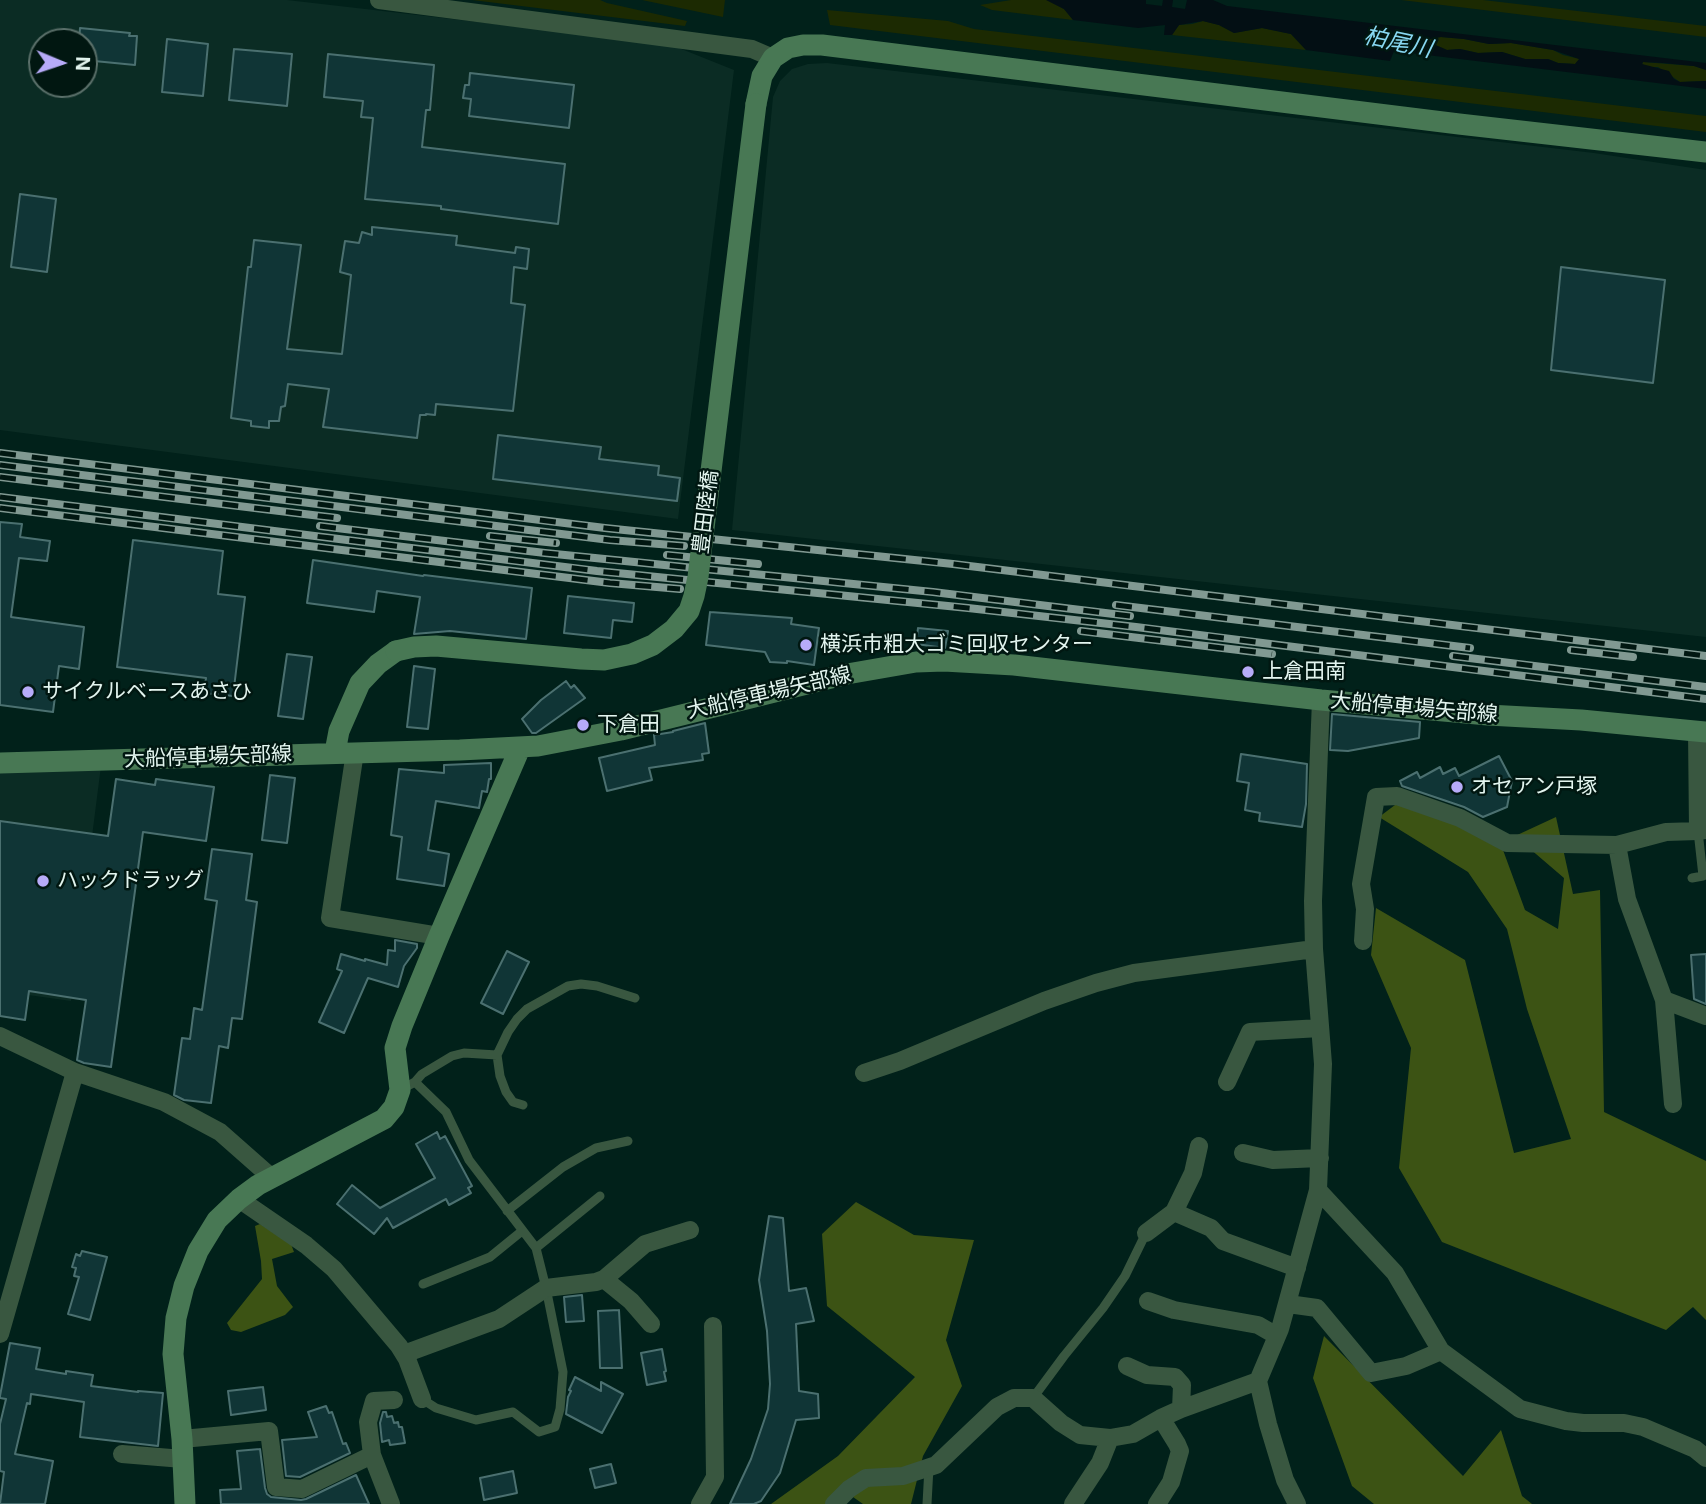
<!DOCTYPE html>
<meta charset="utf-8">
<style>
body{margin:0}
#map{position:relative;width:1706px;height:1504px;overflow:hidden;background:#01211a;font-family:Inter,sans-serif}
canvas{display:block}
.north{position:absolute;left:28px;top:28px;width:70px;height:70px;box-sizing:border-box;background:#011711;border:2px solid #5b706a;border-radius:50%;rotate:92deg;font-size:19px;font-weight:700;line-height:28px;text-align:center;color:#e3f5ef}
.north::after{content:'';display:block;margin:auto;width:24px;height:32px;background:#b7abf8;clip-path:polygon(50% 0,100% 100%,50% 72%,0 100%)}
</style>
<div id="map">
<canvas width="1706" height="1504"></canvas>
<div class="north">N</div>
</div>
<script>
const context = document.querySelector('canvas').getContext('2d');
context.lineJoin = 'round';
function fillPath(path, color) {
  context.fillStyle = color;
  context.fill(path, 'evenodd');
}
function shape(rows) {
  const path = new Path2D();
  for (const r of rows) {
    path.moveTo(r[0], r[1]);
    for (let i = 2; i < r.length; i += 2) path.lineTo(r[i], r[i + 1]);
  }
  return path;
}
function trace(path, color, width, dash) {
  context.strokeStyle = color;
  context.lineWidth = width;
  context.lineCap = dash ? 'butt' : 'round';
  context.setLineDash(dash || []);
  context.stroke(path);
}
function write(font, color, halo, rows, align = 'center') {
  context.font = font + ' Inter,"Noto Sans JP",sans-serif';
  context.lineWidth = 5;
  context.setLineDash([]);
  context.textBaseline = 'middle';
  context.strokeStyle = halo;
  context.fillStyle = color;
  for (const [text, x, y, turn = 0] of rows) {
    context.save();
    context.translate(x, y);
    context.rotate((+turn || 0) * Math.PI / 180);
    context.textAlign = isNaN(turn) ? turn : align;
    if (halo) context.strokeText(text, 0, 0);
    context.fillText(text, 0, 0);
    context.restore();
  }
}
fillPath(shape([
 [0,0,287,0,669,44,734,70,678,519,0,430],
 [42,42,84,42,84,84,42,84],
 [827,63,1594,153,1706,170,1706,637,732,530,773,97,780,81,792,69,808,64],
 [101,766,71,1001,0,991,0,770]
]), '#0b2c24');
fillPath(shape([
 [472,0,600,0,607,3,687,21,685,26],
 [642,0,725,0,723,17],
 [1011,0,1047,0,1064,9,1073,20,992,10,980,5],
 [1401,0,1483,0,1706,26,1706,37],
 [827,10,948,21,974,29,1706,116,1706,132,830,25],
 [1203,21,1219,25,1234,33,1262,28,1291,34,1306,50,1172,35,1179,25,1192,24],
 [1441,37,1464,39,1489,44,1511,43,1553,50,1563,55,1580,59,1575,64,1558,63,1548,59,1525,59,1502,52,1478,53,1460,49,1447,50,1423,40],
 [1643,62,1694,66,1706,70,1706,81,1680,82,1658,67,1647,67,1642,65]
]), '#1c2a02');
fillPath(shape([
 [1399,802,1462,824,1503,850,1525,910,1558,929,1564,878,1515,836,1556,817,1573,894,1600,890,1604,1112,1706,1161,1706,1320,1693,1307,1666,1330,1442,1242,1399,1168,1411,1048,1371,955,1376,908,1465,960,1514,1153,1571,1139,1527,1009,1507,929,1468,872,1379,817],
 [856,1202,914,1235,974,1240,946,1340,962,1386,923,1456,911,1504,863,1504,853,1497,844,1504,771,1504,838,1456,915,1377,827,1306,822,1234],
 [260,1224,291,1244,294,1252,272,1259,277,1286,293,1307,285,1315,241,1332,231,1330,227,1323,262,1279,261,1261,255,1226],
 [1324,1336,1463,1476,1501,1430,1522,1496,1532,1504,1374,1504,1352,1486,1313,1378]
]), '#3c5314');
fillPath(shape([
 [1046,0,1146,0,1146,4,1162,6,1163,0,1173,0,1172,7,1185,9,1187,0,1213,0,1227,6,1706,63,1706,70,1694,66,1663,63,1643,62,1642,64,1669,71,1674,79,1680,82,1706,81,1706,89,1394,51,1390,61,1306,50,1291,34,1262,28,1234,33,1219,25,1203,21,1179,25,1172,35,1164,35,1165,25,1138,28,1073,20,1064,9],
 [1441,37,1464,39,1489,44,1511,43,1553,50,1579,59,1575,64,1558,63,1548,59,1525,59,1502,52,1478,53,1460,49,1447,50,1424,40]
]), '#030f14');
const building = shape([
 [80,28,130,33,129,36,137,36,135,65,84,60,84,42,79,42,80,28],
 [167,39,208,44,203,96,162,92,167,39],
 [234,49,292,54,287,106,229,100,234,49],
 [328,54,434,65,430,110,426,110,422,147,565,164,558,224,441,209,441,206,365,199,373,118,361,117,363,101,324,97,328,54],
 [470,73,574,85,569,128,469,116,471,99,463,98,465,85,469,85,470,73],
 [20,194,56,199,47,272,11,267,20,194],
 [372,227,457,236,456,245,515,253,516,247,529,249,527,269,514,267,511,303,525,305,513,411,436,404,435,415,426,414,426,415,420,415,417,438,323,427,329,389,288,384,285,406,281,407,279,421,269,421,269,428,251,426,251,421,231,418,248,267,251,267,254,240,301,245,287,349,342,354,351,275,340,272,345,241,359,243,362,232,372,235,372,227],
 [1561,267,1665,280,1653,383,1551,370,1561,267],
 [498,435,601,447,599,459,659,466,658,475,680,478,677,501,493,479,498,435],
 [0,522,22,524,20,537,50,541,47,561,19,558,11,617,84,627,79,669,59,666,53,712,0,705,0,522],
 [133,540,223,551,218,594,245,597,233,696,204,693,206,678,117,667,133,540],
 [313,560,423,576,424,575,532,588,526,639,450,631,414,634,420,597,377,591,374,612,307,603,313,560],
 [568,596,634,603,632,622,613,620,611,638,564,633,568,596],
 [710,612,792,618,791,624,819,628,814,665,787,661,787,663,770,662,765,652,706,645,710,612],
 [918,628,948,631,945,648,916,644,918,628],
 [287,654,312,657,303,719,278,716,287,654],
 [414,666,435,669,428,729,407,727,414,666],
 [566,681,571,688,574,685,585,698,536,733,532,733,522,719,541,700,566,681],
 [1332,714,1420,722,1419,738,1348,751,1330,750,1332,714],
 [705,723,709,753,702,754,703,760,649,768,652,780,607,791,599,758,655,745,654,735,673,732,673,731,705,723],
 [1241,754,1307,764,1306,804,1302,827,1259,821,1260,813,1245,810,1249,783,1237,781,1241,754],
 [1499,756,1512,781,1507,807,1483,817,1464,807,1402,786,1400,781,1417,772,1420,778,1440,767,1443,774,1455,768,1459,776,1499,756],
 [491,763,491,779,489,779,487,792,482,791,479,808,436,801,428,850,449,854,444,886,397,879,402,837,391,835,399,769,444,773,444,765,491,763],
 [270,775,295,778,287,843,262,840,270,775],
 [116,779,155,785,156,779,214,787,206,841,143,832,111,1067,84,1063,77,1060,86,1000,29,991,25,1020,0,1016,0,821,108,836,116,779],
 [212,849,252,854,246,900,257,902,242,1019,232,1018,228,1048,219,1046,211,1103,184,1100,174,1095,182,1038,190,1039,194,1008,202,1010,217,901,205,899,212,849],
 [395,940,417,944,417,948,404,966,398,987,368,978,344,1033,319,1022,342,971,337,969,341,954,365,961,365,959,387,965,388,950,395,951,395,940],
 [507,951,529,962,503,1014,481,1003,507,951],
 [1706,954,1706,1004,1694,999,1691,955,1706,954],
 [437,1132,440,1139,445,1136,472,1186,468,1188,471,1193,449,1205,446,1199,393,1228,387,1218,374,1234,337,1204,352,1185,380,1208,435,1178,416,1144,437,1132],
 [769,1216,783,1218,789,1291,806,1288,814,1321,796,1324,799,1391,818,1394,819,1418,796,1420,780,1473,761,1501,754,1504,730,1504,751,1459,768,1409,770,1384,767,1331,759,1280,769,1216],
 [82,1251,107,1257,90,1320,68,1314,79,1277,74,1276,76,1268,72,1267,76,1254,80,1256,82,1251],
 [582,1295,584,1321,566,1322,564,1297,582,1295],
 [619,1310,622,1368,600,1368,598,1311,619,1310],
 [10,1343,40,1348,36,1369,66,1374,66,1371,93,1375,91,1386,138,1392,138,1391,163,1393,158,1446,80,1437,84,1402,31,1394,30,1404,27,1403,15,1454,53,1461,45,1504,0,1504,4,1472,0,1471,0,1424,6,1399,0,1398,0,1396,10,1343],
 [662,1349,666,1371,664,1372,666,1381,647,1385,641,1353,662,1349],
 [575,1377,601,1391,601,1382,623,1394,602,1433,566,1414,568,1397,571,1391,569,1390,575,1377],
 [263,1387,266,1410,231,1415,228,1391,263,1387],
 [326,1406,329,1413,332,1412,343,1444,346,1443,350,1453,300,1477,286,1476,282,1440,317,1437,308,1412,326,1406],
 [383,1412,386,1412,387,1417,392,1416,394,1423,398,1422,399,1427,402,1427,405,1443,390,1445,389,1440,382,1442,380,1423,383,1412],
 [260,1449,265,1488,267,1494,271,1497,301,1500,306,1499,356,1475,369,1504,221,1504,220,1490,241,1489,237,1451,260,1449],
 [611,1464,616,1483,595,1488,590,1469,611,1464],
 [513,1471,517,1493,484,1500,480,1478,513,1471]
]);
fillPath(building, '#103536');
trace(building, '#4b7070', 2);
trace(shape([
 [1692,878,1703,876,1698,831],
 [415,1082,422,1074,452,1056,464,1053,497,1055],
 [402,1089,415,1082,446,1112,469,1160,536,1248,546,1288,563,1372,560,1409,555,1427,539,1432,513,1412,476,1420,436,1408,422,1399],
 [523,1105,513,1102,506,1092,500,1076,497,1055,508,1032,517,1019,527,1009,568,986,581,984,597,986,635,998],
 [507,1211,563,1167,596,1148,628,1141],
 [536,1248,600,1196],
 [423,1284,490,1257,522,1231],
 [1033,1398,1064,1356,1103,1308,1125,1276,1146,1233],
 [927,1504,929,1467]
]), '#395740', 9);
trace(shape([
 [379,0,752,49,773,58],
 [1697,731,1698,831,1706,830],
 [355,752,330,918,439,936],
 [1617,845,1627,899,1664,1000,1673,1104],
 [1363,941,1365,909,1361,884,1376,797,1397,796,1460,818,1507,843,1617,845,1666,832,1698,831],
 [1664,1000,1706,1016],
 [0,1036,75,1072,164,1102,220,1132,271,1177],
 [864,1073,900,1061,1044,1001,1096,983,1134,973,1314,949],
 [1227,1082,1250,1032,1320,1028],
 [1243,1153,1273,1160,1320,1158],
 [1318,1190,1395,1273,1441,1351,1520,1409,1566,1421,1583,1423,1624,1423,1643,1427,1695,1449,1706,1458],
 [239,1199,306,1245,334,1269,399,1346,407,1359,422,1399],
 [1174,1212,1211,1228,1223,1241,1297,1268],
 [1146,1233,1174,1212,1193,1173,1199,1146],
 [604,1279,631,1301,651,1324],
 [1148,1301,1174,1310,1258,1325,1277,1336],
 [1288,1304,1317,1308,1371,1373,1406,1366,1441,1351],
 [0,1334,75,1072],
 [404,1354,499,1319,546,1288,596,1282,604,1279,645,1244,690,1230],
 [1127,1366,1147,1375,1175,1377,1182,1385,1181,1409],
 [182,1439,269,1431,276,1487,302,1489,372,1455],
 [122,1454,183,1459],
 [391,1504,372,1455,368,1422,374,1401,394,1400],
 [700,1504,715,1477,713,1326],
 [834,1504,849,1489,866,1478,903,1476,936,1465,997,1407,1014,1398,1033,1398,1061,1423,1080,1435,1110,1438,1133,1434,1161,1418,1181,1409,1258,1381],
 [1073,1504,1100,1463,1110,1438],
 [1157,1504,1171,1482,1180,1451,1177,1444,1161,1418],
 [1297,1504,1285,1480,1268,1424,1258,1381,1280,1329,1318,1190,1323,1064,1314,949,1313,901,1321,700]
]), '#395740', 18);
trace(shape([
 [756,104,762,76,773,58,788,48,803,45,822,45,1459,124,1706,152],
 [335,752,339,731,360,683,378,664,396,651],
 [0,763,460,750,538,746,621,730,847,674,916,662,944,661,1014,665,1321,700,1488,715,1581,720,1706,732],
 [185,1504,182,1439,173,1354,176,1318,184,1286,198,1251,217,1220,239,1199,258,1185,384,1119,394,1107,400,1090,395,1048,402,1026,439,936,520,748]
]), '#487854', 21);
const rail = shape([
 [0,453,605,528,953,564,1706,656],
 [0,465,610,540,684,546],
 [0,477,337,518],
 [0,497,597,571,968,608,1136,627,1706,699],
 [0,508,610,583,680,589],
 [320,526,545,553,933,592,1130,616],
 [490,536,556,543],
 [667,555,758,564],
 [1116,605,1470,648],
 [1081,631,1272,654],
 [1571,650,1633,657],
 [1453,656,1706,687]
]);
trace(rail, '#819992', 8);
trace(rail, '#011711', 5, [16]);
trace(shape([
 [396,651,414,647,436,646,581,659,604,660,632,654,653,645,674,629,689,611,694,596,698,577,756,104]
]), '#487854', 21);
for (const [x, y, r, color] of [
 [806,645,7,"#b7abf8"],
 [1248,672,7,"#b7abf8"],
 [28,692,7,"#b7abf8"],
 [583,725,7,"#b7abf8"],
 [1457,787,7,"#b7abf8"],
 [43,881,7,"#b7abf8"]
]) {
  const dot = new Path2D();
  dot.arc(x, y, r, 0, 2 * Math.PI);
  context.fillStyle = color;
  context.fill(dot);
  trace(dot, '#011711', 2.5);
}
write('21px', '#e3f5ef', '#011711', [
 ["豊田陸橋",706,512,-83],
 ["大船停車場矢部線",769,693,-13],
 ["大船停車場矢部線",1414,708,5],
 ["大船停車場矢部線",208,757,-2]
]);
write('21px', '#e3f5ef', '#011711', [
 ["横浜市粗大ゴミ回収センター",820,645],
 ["上倉田南",1262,672],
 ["サイクルベースあさひ",42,692],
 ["下倉田",597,725],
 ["オセアン戸塚",1471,787],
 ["ハックドラッグ",57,881]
], 'left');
write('italic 23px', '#88d8f2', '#011711', [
 ["柏尾川",1398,43,12]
]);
</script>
